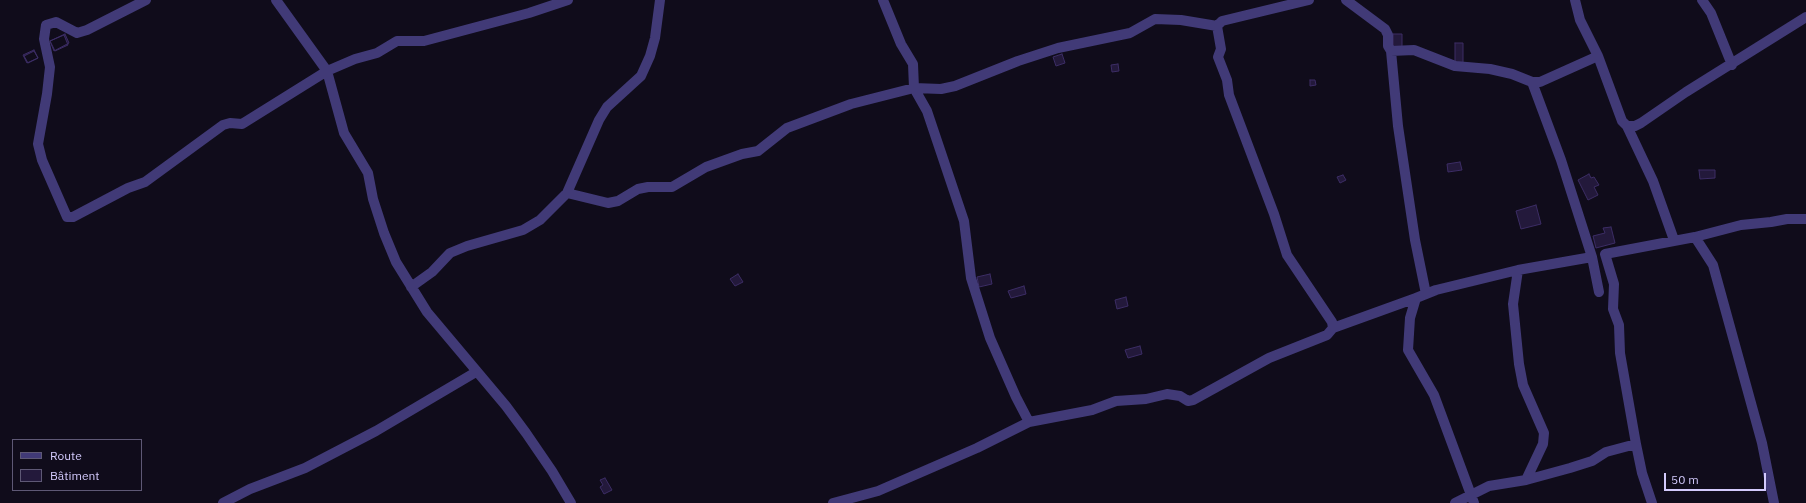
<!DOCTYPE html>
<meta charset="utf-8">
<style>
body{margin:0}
#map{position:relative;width:1806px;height:503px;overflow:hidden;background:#100c1b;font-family:"IBM Plex Sans",sans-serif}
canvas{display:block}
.legend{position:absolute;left:12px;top:439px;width:130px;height:52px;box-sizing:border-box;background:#100c1b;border:1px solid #5e5875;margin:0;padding:5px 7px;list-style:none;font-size:12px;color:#d3cafc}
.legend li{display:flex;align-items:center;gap:8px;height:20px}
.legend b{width:20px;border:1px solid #5e5875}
.scale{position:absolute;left:1664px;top:473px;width:102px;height:18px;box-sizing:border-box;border:2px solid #d3cafc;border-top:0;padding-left:5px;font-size:12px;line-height:14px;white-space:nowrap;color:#d3cafc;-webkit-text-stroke:3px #100c1b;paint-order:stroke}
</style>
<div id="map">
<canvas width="1806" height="503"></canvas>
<ul class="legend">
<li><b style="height:5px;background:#413a77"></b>Route</li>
<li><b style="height:11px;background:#23193b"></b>Bâtiment</li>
</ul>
<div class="scale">50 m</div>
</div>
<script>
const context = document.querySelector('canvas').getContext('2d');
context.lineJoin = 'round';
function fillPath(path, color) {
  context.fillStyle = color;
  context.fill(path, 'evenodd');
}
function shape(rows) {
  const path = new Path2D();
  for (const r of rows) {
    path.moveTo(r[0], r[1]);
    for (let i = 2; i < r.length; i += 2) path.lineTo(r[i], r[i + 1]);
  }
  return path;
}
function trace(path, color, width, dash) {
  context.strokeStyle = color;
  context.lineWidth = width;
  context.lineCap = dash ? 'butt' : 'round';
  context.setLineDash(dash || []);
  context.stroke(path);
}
const building = shape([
 [65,34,69,43,54,51,50,41,65,34],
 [1393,34,1402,34,1402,47,1393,47,1393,34],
 [64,35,68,45,55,51,50,41,64,35],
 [1455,43,1463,43,1463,63,1455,63,1455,43],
 [34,50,38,58,27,63,23,55,34,50],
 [34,51,38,58,28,63,24,56,34,51],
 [1062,54,1065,63,1056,66,1053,57,1062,54],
 [1118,64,1119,71,1112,72,1111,65,1118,64],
 [1310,80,1315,80,1316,85,1310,86,1310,80],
 [1460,162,1462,170,1448,172,1447,164,1460,162],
 [1699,170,1715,170,1715,178,1700,179,1699,170],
 [1589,174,1591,178,1594,177,1599,185,1594,187,1598,195,1588,200,1578,180,1589,174],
 [1343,175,1346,180,1340,183,1337,177,1343,175],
 [1536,205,1541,224,1521,229,1516,211,1536,205],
 [1611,227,1615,243,1596,248,1593,236,1605,233,1603,228,1611,227],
 [738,274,743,282,735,286,730,279,738,274],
 [990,274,992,284,979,287,977,277,990,274],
 [1024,286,1026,294,1011,298,1008,291,1024,286],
 [1126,297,1128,306,1117,309,1115,300,1126,297],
 [1140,346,1142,354,1128,358,1125,350,1140,346],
 [605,478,612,490,604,494,600,487,603,485,600,480,605,478]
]);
fillPath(building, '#23193b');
trace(building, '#3c2d65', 1);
trace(shape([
 [146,0,87,30,77,33,56,22,46,25,44,39,50,67,47,94,38,144,42,160,67,217,73,217,128,188,145,182,223,125,230,123,242,124,327,71,355,59,377,53,397,41,424,41,529,13,568,0],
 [276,0,327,71,344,133,368,173,373,199,384,233,396,262,427,312,506,406,526,433,552,471,571,503],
 [883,0,901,44,913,64,914,88,927,111,964,221,971,278,990,338,1016,397,1029,422],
 [1346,0,1385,29,1388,35,1388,46,1391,51,1414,50,1455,66,1490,69,1512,74,1532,82,1540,82,1598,56,1622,121,1627,126,1635,126,1641,123,1686,92,1806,17],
 [1575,0,1580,20,1598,56],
 [1702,0,1711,13,1732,65],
 [1391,51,1398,126,1415,240,1426,294],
 [1532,82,1561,160,1592,257],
 [1627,126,1653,181,1674,240],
 [567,193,608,203,618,201,638,189,648,187,672,187,706,167,742,154,758,151,787,128,851,104,914,88,941,89,955,86,1018,61,1058,48,1130,33,1155,19,1181,20,1217,26],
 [1695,237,1713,265,1762,443,1774,503],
 [1518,270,1513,304,1519,364,1523,385,1544,433,1543,444,1526,480],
 [411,287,432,272,450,253,467,246,523,230,540,220,567,193,599,120,607,107,641,76,650,56,655,38,660,0],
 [1333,328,1416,298],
 [223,503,250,489,305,468,376,431,476,372],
 [833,503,878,491,977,448,1029,422,1092,410,1116,401,1146,399,1167,394,1180,396,1188,401,1193,400,1269,358,1327,335,1333,328,1332,322,1287,255,1274,214,1229,95,1227,80,1218,57,1221,49,1217,26,1222,21,1309,0],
 [1455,503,1489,486,1526,480,1570,468,1592,461,1606,452,1636,444],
 [1474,503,1434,395,1408,350,1410,318,1416,298,1436,290,1518,270,1592,257,1599,292],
 [1652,503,1642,473,1636,444,1620,353,1619,325,1613,309,1614,284,1605,254,1695,237,1741,225,1771,222,1787,219,1806,219]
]), '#413a77', 10);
</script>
